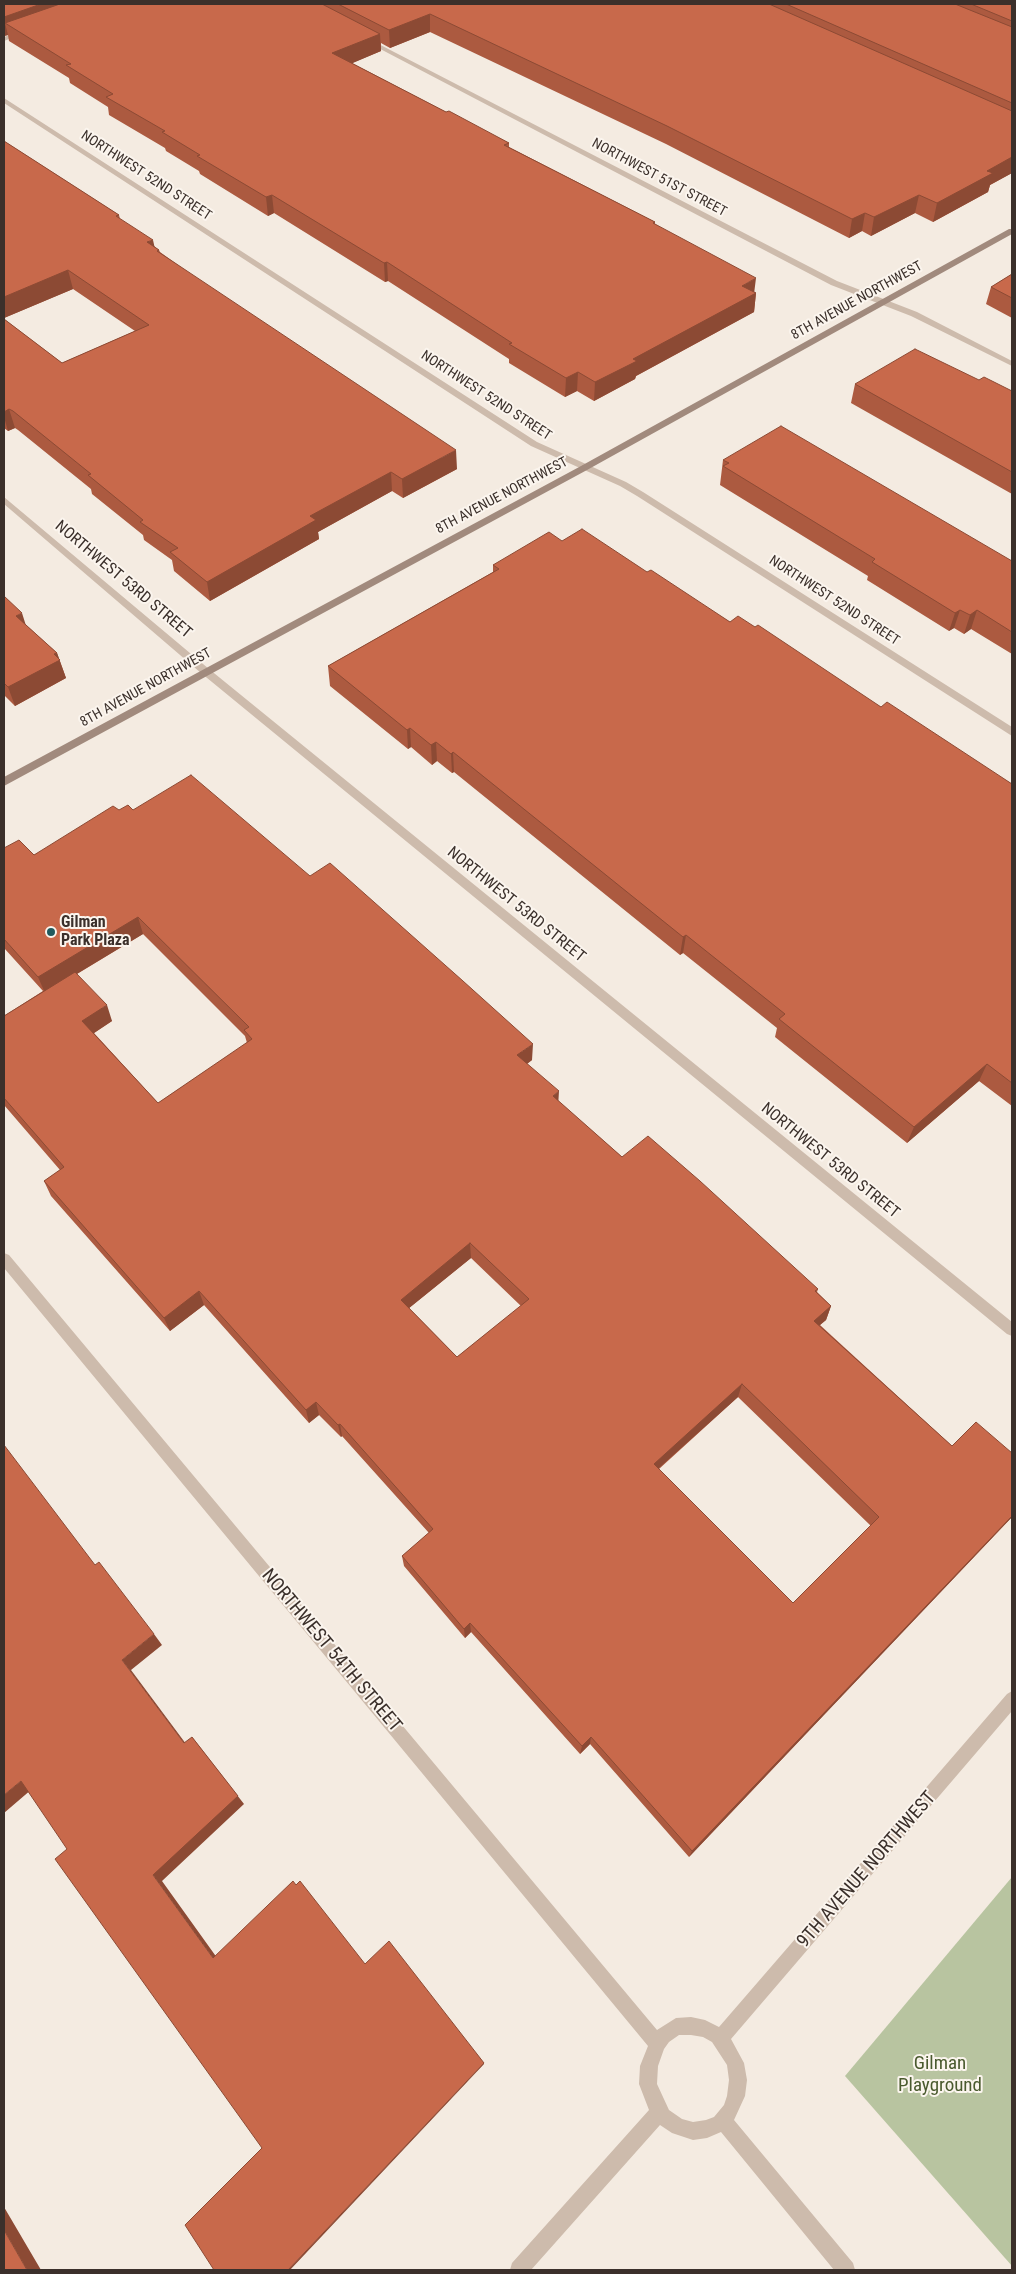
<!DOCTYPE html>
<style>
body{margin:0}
#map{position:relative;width:1016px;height:2274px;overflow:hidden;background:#f4ebe1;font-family:"Roboto Condensed",sans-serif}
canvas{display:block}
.frame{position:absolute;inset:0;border:5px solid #3b302b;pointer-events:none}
</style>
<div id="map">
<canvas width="1016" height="2274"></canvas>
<div class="frame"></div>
</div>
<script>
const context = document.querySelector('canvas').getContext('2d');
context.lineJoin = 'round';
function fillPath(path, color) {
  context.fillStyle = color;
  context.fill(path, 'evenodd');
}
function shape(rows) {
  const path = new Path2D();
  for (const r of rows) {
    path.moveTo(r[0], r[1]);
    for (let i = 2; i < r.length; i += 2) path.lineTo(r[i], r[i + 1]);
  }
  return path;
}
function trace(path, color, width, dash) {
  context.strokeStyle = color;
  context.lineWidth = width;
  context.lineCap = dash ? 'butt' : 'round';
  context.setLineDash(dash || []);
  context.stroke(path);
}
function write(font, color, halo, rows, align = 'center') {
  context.font = font + ' "Roboto Condensed",sans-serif';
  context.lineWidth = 4;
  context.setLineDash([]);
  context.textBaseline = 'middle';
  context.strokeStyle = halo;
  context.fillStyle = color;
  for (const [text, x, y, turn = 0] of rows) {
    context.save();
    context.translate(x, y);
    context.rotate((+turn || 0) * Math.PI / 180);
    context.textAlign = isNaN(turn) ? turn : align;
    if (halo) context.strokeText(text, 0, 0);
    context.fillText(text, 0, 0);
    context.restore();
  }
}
fillPath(shape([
 [1012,1877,1012,2266,845,2076]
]), '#b8c4a0');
fillPath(shape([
 [25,29,27,30,27,32,4,41,4,37,25,29],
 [367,38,837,281,917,312,1012,361,1012,366,911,316,831,285,365,41,364,40,367,38],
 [4,98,537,442,626,482,643,492,1012,727,1012,736,637,496,620,486,531,446,4,103,4,98],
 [4,497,209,669,1012,1322,1012,1336,1007,1334,201,673,4,504,4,497],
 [4,1253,9,1255,657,2030,676,2018,691,2017,705,2020,719,2027,1007,1694,1012,1691,1012,1711,731,2039,744,2063,747,2080,745,2096,734,2120,853,2263,855,2270,834,2270,721,2132,707,2138,693,2140,672,2133,660,2125,531,2270,510,2270,512,2263,649,2110,639,2084,640,2066,648,2046,4,1268,4,1253],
 [679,2035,691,2035,703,2037,712,2042,727,2065,729,2080,727,2096,724,2105,714,2117,706,2120,693,2122,682,2119,669,2110,657,2084,658,2066,664,2049,669,2042,679,2035]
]), '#cdbbac');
fillPath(shape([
 [1009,229,1012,229,1012,234,587,470,4,786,4,777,581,466,1009,229]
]), '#a18a7d');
fillPath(shape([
 [4,4,1012,4,1012,173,990,185,988,192,933,222,915,213,871,236,862,231,849,238,666,144,430,32,390,48,381,43,381,51,352,63,446,112,509,143,509,147,655,222,655,224,756,293,754,312,636,376,635,379,594,401,577,391,565,397,509,363,509,359,388,281,385,282,274,213,268,216,200,174,199,171,166,151,165,148,109,115,108,107,70,83,69,78,9,41,8,35,4,36],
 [4,141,119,215,120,219,159,250,160,252,457,469,403,498,392,491,318,532,319,539,210,601,174,571,172,560,144,540,143,535,92,494,91,489,18,430,15,428,8,431,4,428,4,319,62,363,135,331,73,289,4,318],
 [1012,274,1012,318,986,304,991,287],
 [979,380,1012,391,1012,494,851,403,855,384],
 [723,460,1012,561,1012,654,971,629,964,634,954,628,949,631,867,580,868,576,720,485],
 [562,541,647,572,730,622,881,707,1012,784,1012,1106,979,1081,907,1143,775,1037,777,1028,683,953,680,955,454,772,452,773,437,761,432,765,411,747,408,749,330,686,328,666,493,572,493,565],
 [4,596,26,625,57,653,66,678,15,706,4,695],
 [119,810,133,810,310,876,532,1060,527,1064,558,1101,622,1157,818,1289,817,1292,831,1306,826,1320,820,1325,952,1446,1012,1453,1012,1517,689,1857,590,1744,580,1754,471,1632,465,1638,404,1566,402,1556,429,1533,342,1436,341,1437,319,1415,309,1423,204,1305,170,1331,51,1196,44,1181,60,1170,4,1105,4,1016,43,991,4,948,4,848,34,855],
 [143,934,245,1036,247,1043,158,1103,94,1033,112,1021,77,974],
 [471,1258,521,1306,457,1357,409,1308],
 [738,1397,871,1526,793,1603,659,1469]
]), '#ac5a40');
fillPath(shape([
 [41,4,93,4,5,23,8,35,4,36,4,17],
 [430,14,430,32,390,48,389,30],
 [380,34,381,51,334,71,332,53],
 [1012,157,1012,173,990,185,988,192,933,222,937,203,987,171],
 [272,195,274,213,268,216,266,197],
 [919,195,915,213,871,236,874,217],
 [865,213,862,231,849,238,852,219],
 [153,240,157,258,147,242],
 [387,262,388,281,385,282,384,263],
 [68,270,73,289,4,318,4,297],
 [756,278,754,294,756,293,754,312,636,376,635,379,594,401,595,382,633,359,742,286],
 [578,372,577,391,565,397,566,378],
 [9,409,15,428,8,431,4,417,4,412],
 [456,450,457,469,403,498,402,479],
 [391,472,392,491,318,532,319,539,210,601,207,582,310,516],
 [960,610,954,628,949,631,955,613],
 [977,610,971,629,964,634,970,615],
 [22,613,28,632,16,616],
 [57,653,66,678,15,706,8,687],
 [410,728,411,747,408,749,407,730],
 [436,742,437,761,432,765,431,745],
 [453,752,454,772,452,773,451,754],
 [138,917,143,934,45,993,38,977],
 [686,935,683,953,680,955,683,937],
 [107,1005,112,1021,88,1037,82,1021],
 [533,1044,532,1060,517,1071,517,1055],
 [987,1064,979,1081,907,1143,914,1127],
 [559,1091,558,1107,553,1096],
 [470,1243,471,1258,403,1313,401,1300],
 [199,1291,204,1305,170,1331,164,1318],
 [831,1306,826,1320,809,1334,814,1321],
 [742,1384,738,1397,651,1475,654,1464],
 [316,1402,319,1415,309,1423,306,1410],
 [340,1424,342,1436,341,1437,338,1425],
 [1012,1516,1012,1517,689,1857,692,1851],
 [470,1623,471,1632,465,1638,464,1629],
 [154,1634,162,1645,131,1670,192,1752,184,1743,122,1660],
 [192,1737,244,1804,162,1881,220,1962,213,1958,153,1875],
 [591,1737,590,1744,580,1754,582,1746],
 [21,1781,32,1789,4,1813,4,1795],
 [484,2063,484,2064,290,2270,288,2270],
 [4,2207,41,2270,27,2270,4,2230]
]), '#8c4a34');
const building = shape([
 [4,4,41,4,4,17,4,4],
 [60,4,322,4,380,34,332,53,446,112,449,111,509,143,504,145,655,222,653,223,756,278,742,286,756,293,633,359,637,361,595,382,578,372,566,378,509,344,512,343,387,262,384,263,272,195,266,197,197,156,200,155,162,132,165,131,106,97,113,94,66,65,71,64,5,23,60,4],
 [338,4,769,4,1012,111,1012,157,987,171,993,173,937,203,919,195,874,217,865,213,852,219,667,126,430,14,389,30,338,4],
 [786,4,955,4,1012,27,1012,103,786,4],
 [971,4,1012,4,1012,21,971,4],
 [4,141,119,215,116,216,153,240,147,242,159,250,157,251,456,450,402,479,391,472,310,516,316,520,207,582,170,552,178,548,140,522,143,520,88,475,91,474,13,411,9,409,4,412,4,319,62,363,149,325,68,270,4,297,4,141],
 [1012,274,1012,298,991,287,1012,274],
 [915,349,979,380,984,377,1012,391,1012,472,855,384,915,349],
 [781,426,1012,561,1012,632,977,610,970,615,960,610,955,613,872,562,875,559,723,466,729,463,723,460,781,426],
 [582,529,647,572,651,570,730,622,738,616,755,627,758,625,881,707,887,702,1012,784,1012,1083,987,1064,914,1127,779,1019,785,1014,686,935,683,937,453,752,451,754,436,742,431,745,410,728,407,730,328,666,499,569,493,565,549,532,562,541,582,529],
 [4,596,22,613,16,616,57,653,54,654,60,660,8,687,4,683,4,596],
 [191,775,310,876,330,863,463,981,533,1044,517,1055,559,1091,553,1096,622,1157,648,1136,700,1181,818,1289,815,1291,831,1306,814,1321,952,1446,976,1422,1012,1453,1012,1516,692,1851,591,1737,582,1746,470,1623,464,1629,402,1556,433,1529,340,1424,338,1425,316,1402,306,1410,199,1291,164,1318,44,1181,64,1167,4,1098,4,1016,75,972,107,1005,82,1021,158,1103,252,1039,244,1030,249,1027,138,917,38,977,4,939,4,848,19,840,34,855,113,806,119,810,128,805,133,810,191,775],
 [470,1243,529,1299,457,1357,401,1300,470,1243],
 [742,1384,879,1517,793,1603,654,1464,742,1384],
 [4,1445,95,1565,99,1562,154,1634,122,1660,184,1743,192,1737,238,1796,153,1875,213,1958,293,1881,296,1885,300,1881,365,1964,389,1941,484,2063,288,2270,214,2270,185,2225,262,2148,55,1859,67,1849,21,1781,4,1795,4,1445],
 [4,2230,27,2270,4,2270,4,2230]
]);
fillPath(building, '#c8694b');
trace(building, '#8c4a34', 1);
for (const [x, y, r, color] of [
 [51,932,5,"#1f5a5e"]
]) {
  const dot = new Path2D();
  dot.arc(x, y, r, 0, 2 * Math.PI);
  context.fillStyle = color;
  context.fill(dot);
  trace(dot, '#fbf5ee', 2);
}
write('14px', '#3b302b', '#fbf5ee', [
 ["NORTHWEST 52ND STREET",146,176,33],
 ["NORTHWEST 51ST STREET",659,178,28],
 ["8TH AVENUE NORTHWEST",857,301,-29],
 ["NORTHWEST 52ND STREET",486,396,33],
 ["8TH AVENUE NORTHWEST",502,496,-28],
 ["NORTHWEST 52ND STREET",834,601,33],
 ["8TH AVENUE NORTHWEST",146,688,-29]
]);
write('16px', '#3b302b', '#fbf5ee', [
 ["NORTHWEST 53RD STREET",123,580,40],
 ["NORTHWEST 53RD STREET",516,905,39],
 ["NORTHWEST 53RD STREET",830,1161,39]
]);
write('bold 16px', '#3b302b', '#fbf5ee', [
 ["Gilman",61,923],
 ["Park Plaza",61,941]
], 'left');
write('19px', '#3b302b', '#fbf5ee', [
 ["NORTHWEST 54TH STREET",331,1651,50],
 ["9TH AVENUE NORTHWEST",867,1870,-49]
]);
write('19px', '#4a5a2e', '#fbf5ee', [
 ["Gilman",940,2064],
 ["Playground",940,2086]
]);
</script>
